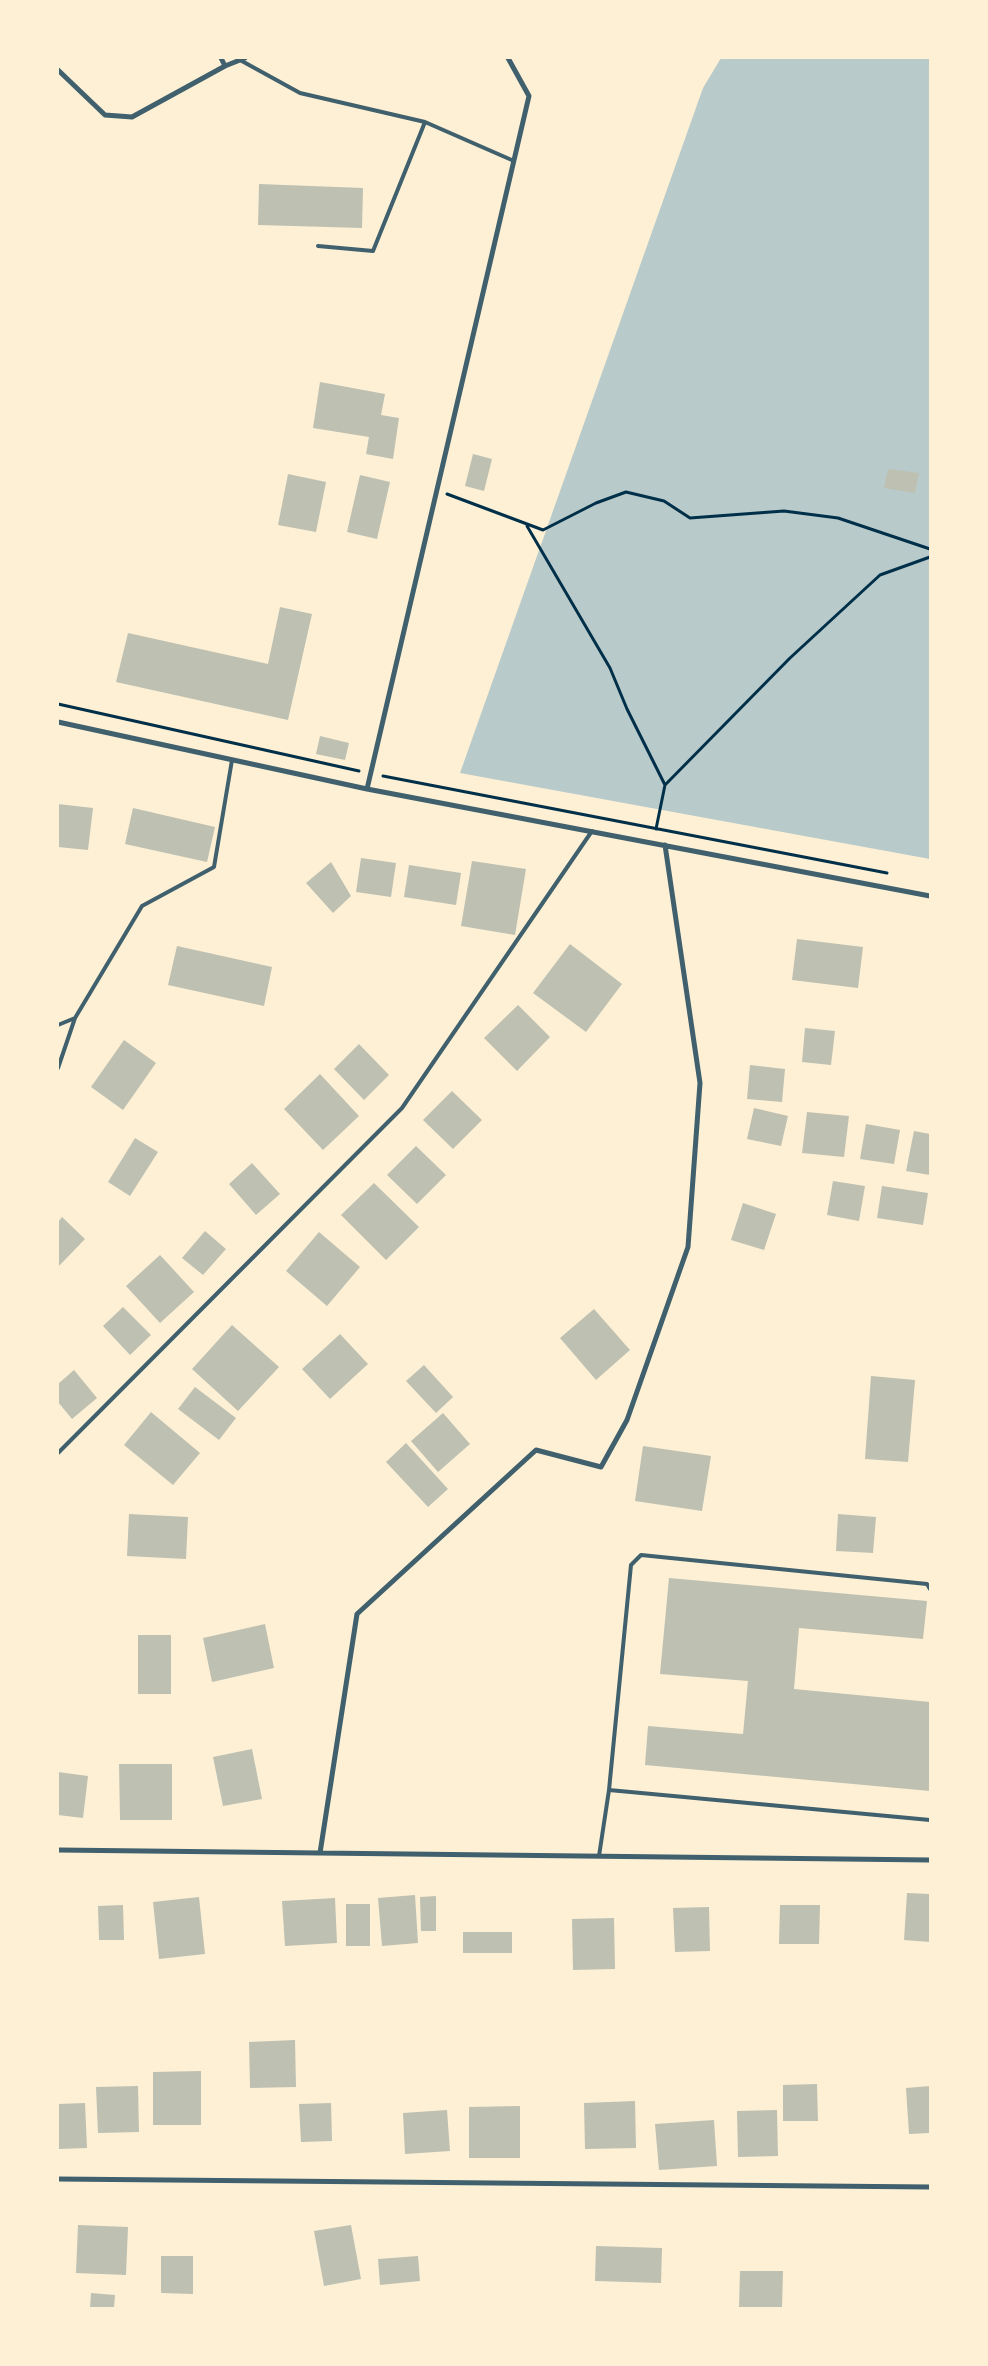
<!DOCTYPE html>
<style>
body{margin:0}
#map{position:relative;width:988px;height:2366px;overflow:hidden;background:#fdf0d5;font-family:"PT Sans",sans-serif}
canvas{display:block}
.frame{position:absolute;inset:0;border:59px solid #fdf0d5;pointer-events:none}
</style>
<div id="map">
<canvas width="988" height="2366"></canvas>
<div class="frame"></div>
</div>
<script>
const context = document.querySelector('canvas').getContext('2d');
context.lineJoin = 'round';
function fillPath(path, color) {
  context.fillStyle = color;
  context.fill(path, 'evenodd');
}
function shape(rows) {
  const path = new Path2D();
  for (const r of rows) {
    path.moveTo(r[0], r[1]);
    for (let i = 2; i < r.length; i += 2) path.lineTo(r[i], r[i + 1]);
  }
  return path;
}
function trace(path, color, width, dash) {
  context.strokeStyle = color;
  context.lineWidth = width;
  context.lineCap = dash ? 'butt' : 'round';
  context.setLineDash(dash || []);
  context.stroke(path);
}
fillPath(shape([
 [721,58,930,58,930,859,460,773,703,88]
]), '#b9caca');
fillPath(shape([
 [259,184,363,188,362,228,258,225],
 [320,382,385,394,381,415,399,418,393,459,366,454,369,437,313,428],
 [473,454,492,459,484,491,465,486],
 [888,469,919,473,915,493,884,488],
 [288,474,326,482,316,532,278,525],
 [360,475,390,482,377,539,347,532],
 [280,607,312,614,288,720,116,682,128,633,268,664],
 [320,736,349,743,345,760,316,754],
 [58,804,93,808,88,850,58,847],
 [133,808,215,827,207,862,125,844],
 [361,858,396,863,391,897,356,892],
 [472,861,526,869,515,935,461,926],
 [331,862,351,896,333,913,306,883],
 [409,865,461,873,456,905,404,897],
 [797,939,863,947,858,988,792,980],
 [570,944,622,984,586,1032,533,993],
 [177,946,272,967,264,1006,168,985],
 [518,1005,550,1037,517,1071,484,1038],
 [805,1028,835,1031,831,1065,802,1062],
 [124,1040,156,1063,123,1110,91,1087],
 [359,1044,389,1075,364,1100,334,1069],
 [750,1065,785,1069,782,1102,747,1099],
 [320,1074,359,1116,323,1150,284,1109],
 [452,1091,482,1120,453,1149,423,1120],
 [754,1108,788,1116,781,1146,747,1139],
 [807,1112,849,1116,844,1157,802,1153],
 [866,1124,900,1130,894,1164,860,1159],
 [914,1131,930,1134,930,1175,906,1171],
 [135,1138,158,1152,130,1196,108,1182],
 [416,1146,446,1175,417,1204,387,1175],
 [252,1163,280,1194,256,1215,229,1184],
 [833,1181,865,1186,859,1221,827,1215],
 [374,1183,419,1227,386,1260,341,1215],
 [882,1186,928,1193,923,1225,877,1218],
 [743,1203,776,1214,764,1250,731,1240],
 [62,1217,85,1239,58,1267,58,1222],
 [205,1231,226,1249,203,1275,182,1258],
 [319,1232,360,1267,327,1306,286,1271],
 [160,1255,194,1292,160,1323,126,1286],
 [123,1307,151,1335,130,1355,103,1326],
 [594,1309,630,1350,596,1380,560,1338],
 [232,1325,279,1367,238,1411,192,1369],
 [340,1334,368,1364,330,1399,302,1369],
 [424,1365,453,1397,436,1413,406,1381],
 [74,1370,97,1398,72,1419,58,1402,58,1384],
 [871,1376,915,1380,908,1462,865,1459],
 [195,1387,236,1418,219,1440,178,1409],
 [151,1412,200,1453,173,1485,124,1445],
 [443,1413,470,1444,438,1472,411,1441],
 [406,1443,448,1489,428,1507,386,1462],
 [643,1446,711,1456,702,1511,635,1501],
 [129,1514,188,1517,186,1559,127,1556],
 [838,1514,876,1517,873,1553,836,1551],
 [669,1578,927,1601,923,1639,799,1628,794,1689,930,1702,930,1791,645,1765,648,1726,743,1734,748,1681,660,1674],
 [265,1624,274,1668,212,1682,203,1638],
 [138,1635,171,1635,171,1694,138,1694],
 [252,1749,262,1799,223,1806,213,1757],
 [119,1764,172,1764,172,1820,120,1820],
 [58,1772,88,1776,83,1818,58,1815],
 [907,1893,930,1894,930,1942,904,1940],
 [415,1895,418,1943,382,1946,378,1898],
 [436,1896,436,1931,421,1931,420,1897],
 [199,1897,205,1954,159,1959,153,1902],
 [335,1898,337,1943,285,1946,282,1901],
 [346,1904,370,1904,370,1946,346,1946],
 [123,1905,124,1940,99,1940,98,1906],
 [780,1905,820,1905,819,1944,779,1944],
 [709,1907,710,1951,675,1952,673,1908],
 [614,1918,615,1969,573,1970,572,1919],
 [463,1932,512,1932,512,1953,463,1953],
 [295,2040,296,2087,250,2088,249,2042],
 [201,2071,201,2125,153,2125,153,2072],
 [817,2084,818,2121,783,2121,783,2085],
 [138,2086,139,2132,98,2133,96,2087],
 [930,2086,930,2133,909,2134,906,2088],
 [635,2101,636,2148,585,2149,584,2103],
 [85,2103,87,2148,58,2149,58,2104],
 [331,2103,332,2141,301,2142,299,2104],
 [520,2106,520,2158,469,2158,469,2107],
 [447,2110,450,2151,405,2154,403,2113],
 [777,2110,778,2156,738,2157,737,2111],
 [714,2120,717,2166,659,2170,655,2124],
 [78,2225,128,2227,126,2275,76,2273],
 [351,2225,361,2279,324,2286,314,2231],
 [596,2246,662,2248,661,2283,595,2281],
 [161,2256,193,2256,193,2294,161,2293],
 [418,2256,420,2281,380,2285,378,2259],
 [740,2271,783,2271,782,2308,739,2308],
 [91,2293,115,2295,114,2308,90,2308]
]), '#bec0b2');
trace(shape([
 [447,494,543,530,596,503,626,492,664,501,690,518,784,511,838,518,930,549],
 [527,526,610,668,627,709,665,785],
 [58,704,359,771],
 [383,776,887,873],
 [656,829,665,785,790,658,880,575,930,557]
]), '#003049', 3);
trace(shape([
 [240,60,300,93,425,122,514,161],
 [318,246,373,251,425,122],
 [58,1025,75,1018,142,906,214,867,232,760],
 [58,1068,75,1018],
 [58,1453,402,1108,592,831],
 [609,1790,631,1565,641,1555,927,1584,930,1589],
 [599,1856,609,1790,930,1820]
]), '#3f606c', 4);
trace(shape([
 [221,58,225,66,245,58],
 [58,70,105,115,132,117,225,66],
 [58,722,367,789,930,896],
 [367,789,529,96,508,58],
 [58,1850,930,1860],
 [320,1853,357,1614,536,1450,601,1467,627,1420,688,1247,700,1083,665,845],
 [58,2179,930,2187]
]), '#3f606c', 5);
</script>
